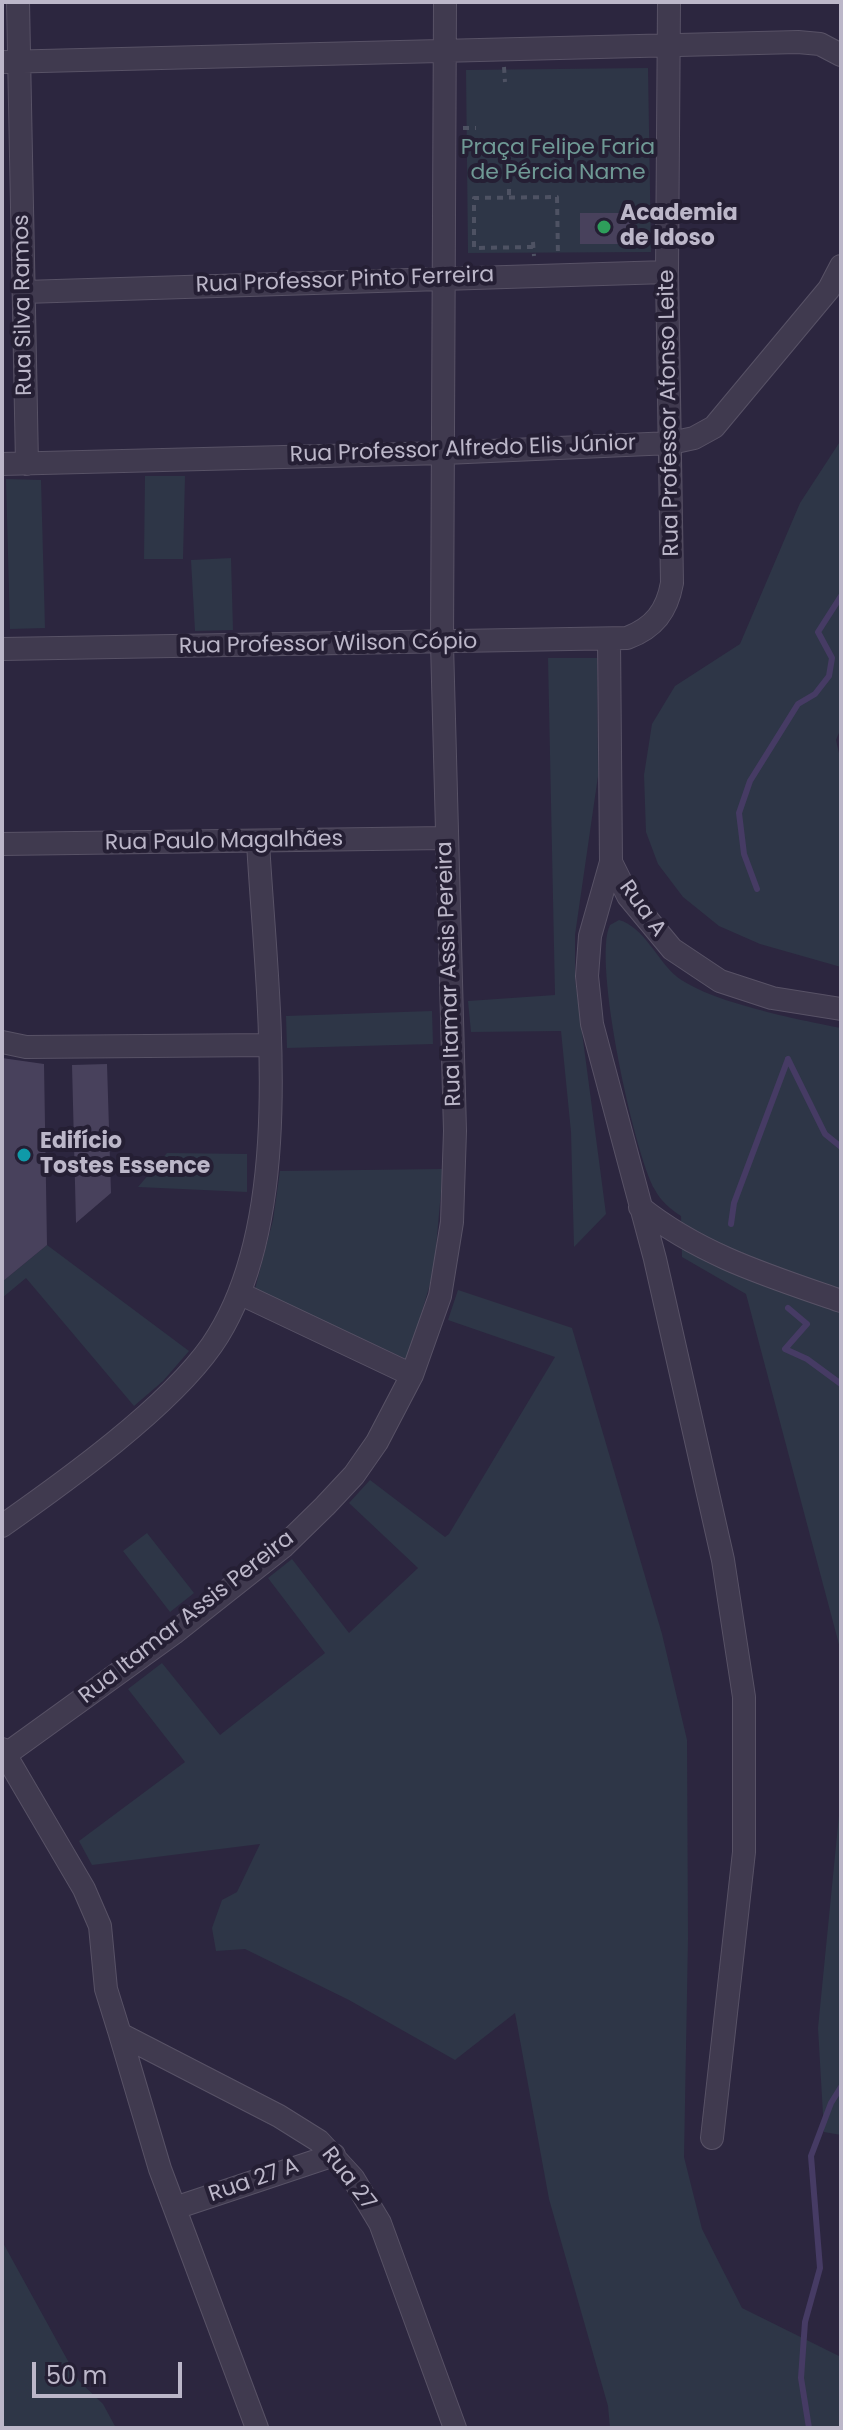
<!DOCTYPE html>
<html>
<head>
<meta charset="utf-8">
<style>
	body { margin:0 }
	#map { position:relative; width:843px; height:2430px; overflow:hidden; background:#2c263f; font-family:Poppins,sans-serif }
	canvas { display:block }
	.frame { position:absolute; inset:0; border:4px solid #bcb7c9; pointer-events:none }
	.scale { position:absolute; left:32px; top:2362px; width:150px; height:36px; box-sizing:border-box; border:4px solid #bcb7c9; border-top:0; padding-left:10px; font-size:24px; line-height:28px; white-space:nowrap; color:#bcb7c9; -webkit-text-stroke:6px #251f34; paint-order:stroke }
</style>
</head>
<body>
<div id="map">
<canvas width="843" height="2430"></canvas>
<div class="frame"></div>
<div class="scale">50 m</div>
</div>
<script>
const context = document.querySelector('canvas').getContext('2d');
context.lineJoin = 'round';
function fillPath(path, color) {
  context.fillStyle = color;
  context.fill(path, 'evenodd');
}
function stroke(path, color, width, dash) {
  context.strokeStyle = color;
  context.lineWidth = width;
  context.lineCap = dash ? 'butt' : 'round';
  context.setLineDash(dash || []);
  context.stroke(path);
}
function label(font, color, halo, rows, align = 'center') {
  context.font = font + ' Poppins,sans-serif';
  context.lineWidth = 8;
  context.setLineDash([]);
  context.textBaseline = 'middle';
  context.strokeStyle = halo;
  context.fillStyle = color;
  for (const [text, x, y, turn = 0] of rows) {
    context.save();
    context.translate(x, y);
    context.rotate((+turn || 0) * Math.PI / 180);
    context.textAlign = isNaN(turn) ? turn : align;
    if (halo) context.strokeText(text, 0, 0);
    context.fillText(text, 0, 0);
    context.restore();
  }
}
const green = new Path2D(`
	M648 68 651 252 468 253 466 70Z
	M841 440V728L836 740 841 762V967L760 944 719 926 683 897 658 864 646 832 644 775 652 724 675 686 740 644 800 503Z
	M145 476H185L183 559H144Z
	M6 479 41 480 45 628 10 629Z
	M231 558 233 630 195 631 191 560Z
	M548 658H597L598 776 575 935V979L606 1214 574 1247 571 1132 561 1031 471 1032 468 1001 555 995Z
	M619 920C644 927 657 960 676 976 708 1002 800 1020 841 1028V1652L746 1294 682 1257 681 1216C671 1210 660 1200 655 1190 634 1154 592 959 610 925Z
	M432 1011 433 1044 287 1048 286 1016Z
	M167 1153 247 1154V1192L138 1187Z
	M443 1169 434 1270 408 1360 255 1289 273 1220 280 1171Z
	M47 1245 189 1351 163 1381 134 1406 26 1278 2 1298V1282Z
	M458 1290 572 1328 662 1634 687 1740 688 1939 684 2157 702 2229 742 2308 841 2357V2428H610L608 2406 549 2199 515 2013 455 2060 349 2000 245 1949 216 1951 212 1928 222 1900 237 1892 260 1844 92 1865 79 1841 185 1762 128 1689 162 1663 220 1735 325 1653 268 1578 292 1559 349 1633 418 1568 349 1503 370 1480 445 1537 449 1534 555 1357 448 1320Z
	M147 1533 194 1593 170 1612 123 1551Z
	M841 1795V2135L824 2132 818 2028Z
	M2 2241 79 2381 103 2404 116 2428H2Z`);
const stream = new Path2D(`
	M757 889 744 854 739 813 750 781 798 704 815 694 829 676 832 658 818 632 841 596
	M788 1059 825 1134 841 1147
	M731 1224 734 1203 788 1059
	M788 1308 807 1324 785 1349 807 1359 841 1384
	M809 2428 801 2378 805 2322 820 2268 811 2156 831 2103 841 2087`);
const building = new Path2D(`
	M580 213H635L636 244H580Z
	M2 1058 44 1064 47 1245 2 1282Z
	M107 1064 111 1193 76 1223 72 1065Z`);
const path = new Path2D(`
	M504 67 505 82
	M463 128H476
	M509 165V198
	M533 242 534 256
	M533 247 474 248V198L557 197 558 256`);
const street = new Path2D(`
	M18 2 27 464
	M2 62 798 42 820 44 841 55
	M24 292 667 272
	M2 464 445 453 671 443 694 438 714 427 829 289 841 266
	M609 639 611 862 628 896 672 949 720 981 772 998 841 1009
	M2 649 627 638C654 628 667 611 672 583L667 272 669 2
	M2 844 445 838
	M611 862 590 936 587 976 592 1024 655 1259 723 1560 744 1697V1852L712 2138
	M2 1042 26 1047 269 1045
	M640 1207C700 1255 769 1276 841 1301
	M241 1294 412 1375
	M2 1526C66 1481 168 1408 212 1345 299 1218 266 990 258 842
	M2 1749 84 1889 100 1926 106 1989 120 2034
	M5 1755 174 1633 284 1546 325 1506 354 1475 377 1442 412 1375 440 1296 452 1222 455 1131 442 644 445 2
	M175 2208 334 2155
	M257 2428 160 2169 120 2034 279 2116 319 2141 353 2178 380 2223 455 2428`);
const markers = [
	[604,227,8,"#2e9e5b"],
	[24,1155,8,"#0f9aa8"]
];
const parkNames = [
	["Praça Felipe Faria",558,148],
	["de Pércia Name",558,173]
];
const poiNames = [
	["Academia",620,214],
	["de Idoso",620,239],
	["Edifício",40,1142],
	["Tostes Essence",40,1167]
];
const streetNames = [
	["Rua Professor Pinto Ferreira",345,281,-2],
	["Rua Silva Ramos",24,305,-91],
	["Rua Professor Afonso Leite",670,413,-91],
	["Rua Professor Alfredo Elis Júnior",463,450,-2],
	["Rua Professor Wilson Cópio",328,645,-1],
	["Rua Paulo Magalhães",224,842,-1],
	["Rua A",642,909,54],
	["Rua Itamar Assis Pereira",450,974,-92],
	["Rua Itamar Assis Pereira",187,1618,-38],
	["Rua 27",348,2179,52],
	["Rua 27 A",254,2181,-19]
];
fillPath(green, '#2e3647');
stroke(stream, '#463b64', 6);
fillPath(building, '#48415c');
stroke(street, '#585266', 24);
stroke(path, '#4e5263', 4, [6, 6]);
stroke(street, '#403a4f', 22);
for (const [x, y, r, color] of markers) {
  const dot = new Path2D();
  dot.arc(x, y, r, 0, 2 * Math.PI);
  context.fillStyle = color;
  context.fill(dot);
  stroke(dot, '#251f34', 3);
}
label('22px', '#6f9995', '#251f34', parkNames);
label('bold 22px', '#bcb7c9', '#251f34', poiNames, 'left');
label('22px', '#bcb7c9', '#251f34', streetNames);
</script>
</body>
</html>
